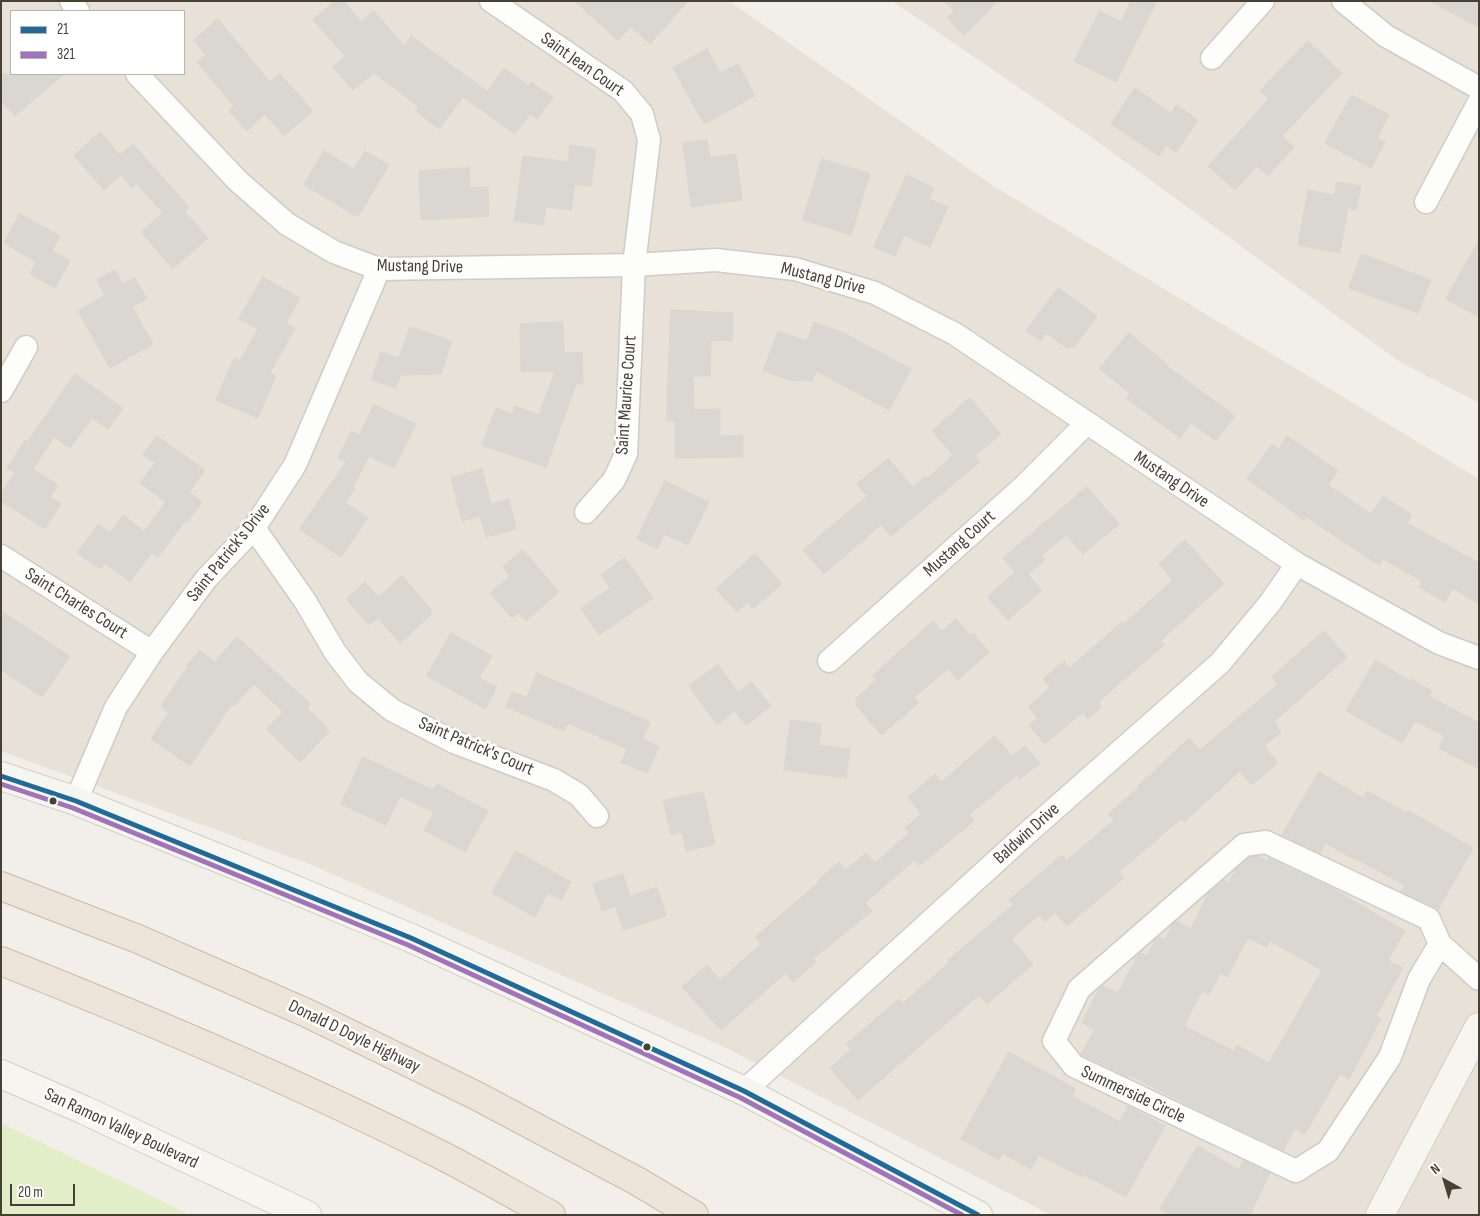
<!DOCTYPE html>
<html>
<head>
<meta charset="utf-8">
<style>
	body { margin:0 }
	#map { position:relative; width:1480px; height:1216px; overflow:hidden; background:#f2efea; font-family:"Sofia Sans Condensed",sans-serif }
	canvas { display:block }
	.frame { position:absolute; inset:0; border:2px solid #494035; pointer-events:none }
	.legend { position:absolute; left:10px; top:10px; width:175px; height:65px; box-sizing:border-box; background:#fff; border:1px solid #b6b3ae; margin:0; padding:6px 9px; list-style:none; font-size:15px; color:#494035 }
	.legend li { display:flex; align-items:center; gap:10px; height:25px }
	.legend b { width:25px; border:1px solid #b6b3ae }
	.north { position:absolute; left:1420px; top:1156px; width:50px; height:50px; -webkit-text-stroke:4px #fff; paint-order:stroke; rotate:321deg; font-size:14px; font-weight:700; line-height:20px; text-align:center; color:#494035 }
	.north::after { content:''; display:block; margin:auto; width:18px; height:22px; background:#494035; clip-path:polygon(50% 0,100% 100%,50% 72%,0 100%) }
	.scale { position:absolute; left:10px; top:1184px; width:65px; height:22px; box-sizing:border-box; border:2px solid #494035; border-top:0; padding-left:6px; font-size:15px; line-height:18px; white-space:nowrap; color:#494035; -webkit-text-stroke:4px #fff; paint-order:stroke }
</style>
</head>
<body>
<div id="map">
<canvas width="1480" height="1216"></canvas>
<div class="frame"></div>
<ul class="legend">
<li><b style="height:6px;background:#1e6b9b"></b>21</li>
<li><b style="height:6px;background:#a173ba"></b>321</li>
</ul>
<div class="north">N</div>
<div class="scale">20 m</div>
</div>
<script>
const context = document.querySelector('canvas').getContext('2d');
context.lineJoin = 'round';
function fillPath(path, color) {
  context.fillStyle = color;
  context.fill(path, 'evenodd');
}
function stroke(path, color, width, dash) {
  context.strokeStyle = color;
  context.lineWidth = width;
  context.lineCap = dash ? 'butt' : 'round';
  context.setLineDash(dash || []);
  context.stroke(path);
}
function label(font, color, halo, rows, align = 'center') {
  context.font = font + ' "Sofia Sans Condensed",sans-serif';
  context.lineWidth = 5;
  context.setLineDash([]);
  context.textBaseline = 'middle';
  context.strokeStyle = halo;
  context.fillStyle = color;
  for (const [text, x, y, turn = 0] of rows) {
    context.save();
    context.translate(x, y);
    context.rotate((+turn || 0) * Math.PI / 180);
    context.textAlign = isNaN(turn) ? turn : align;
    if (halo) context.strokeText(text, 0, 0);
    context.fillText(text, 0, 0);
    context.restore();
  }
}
const residential = new Path2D(`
	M1 1H729L992 185 1479 479V1215H1051L722 1046 312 865 1 751ZM11 11H184V74H11Z
	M892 1H1479V403L1400 362 1087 134Z`);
const green = new Path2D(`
	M1 1123 190 1215H1Z`);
const building = new Path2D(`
	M335 1H344L361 22 374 11 404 46 411 36 487 91 504 68 528 86 531 82 553 97 537 119 530 114 515 134 463 97 439 129 416 111 419 107 374 73 353 90 333 67 345 56 313 20Z
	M575 1H688L650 44 631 27 618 40Z
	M944 1H998L964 35 947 18 954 11Z
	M1131 1H1157L1116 82 1074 61 1100 11 1121 22Z
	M1430 1H1479V27Z
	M218 19 270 82 280 74 313 111 284 136 265 114 247 131 229 111 234 106 197 62 206 55 194 40Z
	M1308 41 1342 73 1282 136 1294 147 1268 176 1257 166 1235 190 1208 166 1269 99 1260 91Z
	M707 49 720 73 738 64 755 96 704 124 673 68Z
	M1 74H64L15 116 1 101Z
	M1135 88 1171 113 1176 105 1198 120 1176 152 1166 145 1159 156 1111 124Z
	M1352 95 1389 115 1377 138 1385 142 1371 168 1325 143Z
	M100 132 120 155 133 144 189 207 184 211 208 238 173 269 141 232 163 213 137 184 132 188 121 175 104 190 74 156Z
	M707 140 710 158 736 154 742 200 691 207 683 143Z
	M570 145 596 149 591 186 575 184 571 210 546 207 543 225 514 221 523 156 568 162Z
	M324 151 354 169 365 151 389 165 358 217 304 185Z
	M822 159 870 174 851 235 803 220Z
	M469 168 470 188 488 187 489 216 421 220 419 171Z
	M907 175 934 188 929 199 948 207 930 247 904 235 895 256 874 247Z
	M1337 182 1361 186 1356 210 1348 208 1340 253 1298 245 1308 190 1334 195Z
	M20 214 60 236 52 251 70 261 55 288 30 274 36 262 4 243Z
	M1479 240V317L1446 299Z
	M1362 254 1431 280 1418 313 1349 288Z
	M115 270 123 284 135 278 147 299 132 307 153 344 110 368 78 311 105 295 97 280Z
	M263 277 300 298 286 323 295 328 270 373 276 376 258 418 216 400 234 358 240 361 258 329 239 319Z
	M1058 288 1097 316 1074 348H1067L1046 333 1041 341 1026 331Z
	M671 310 733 313 732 341 711 340 710 376H693L694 410 720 409V436L743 435V457L675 458V421H667Z
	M563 322 564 353 582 352 583 384H576L546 467 482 445 496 408 512 414 515 406 539 415 555 371 521 372 520 324Z
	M814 322 846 334 911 369 889 410 816 371 812 381 790 380 763 371 778 331 807 341Z
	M410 327 452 341 441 374 401 375 395 388 371 380 381 352 399 358Z
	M1129 333 1168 365 1167 366 1235 416 1216 441 1191 423 1180 438 1126 398 1130 393 1099 369Z
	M75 374 123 408 108 429 92 418 70 448 54 437 33 469 58 485 50 497 61 504 45 529 1 501V494L15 472 7 468 25 440 27 442Z
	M970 398 1001 434 975 456 980 462 891 536 881 525 824 574 803 550 867 496 857 484 888 458 913 487 926 476 928 478 953 455 932 431Z
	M374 405 416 424 394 468 369 456 353 487 355 489 345 502 368 518 341 557 299 529 346 462 338 458 351 431 359 435Z
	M157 436 205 470 189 492 202 502 187 523 185 521 158 557 152 552 130 582 105 563 100 569 77 553 98 524 110 533 123 515 144 531 166 502 140 483 155 463 143 455Z
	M1287 436 1338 471 1328 485 1371 514 1383 496 1412 515 1407 523 1479 563V604L1453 588 1445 602 1419 587 1422 581 1383 559 1379 565 1306 517 1304 520 1247 479 1272 444 1279 449Z
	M482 469 491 504 509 499 516 529 486 537 480 516 462 521 451 478Z
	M665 481 709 502 688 545 664 534 657 549 637 539Z
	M1087 487 1119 524 1083 554 1066 535 1041 556 1045 560 1028 574 1042 590 1008 620 987 597 1015 572 1003 558Z
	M1185 540 1224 584 1160 641 1164 645 1098 702 1102 707 1088 719 1083 712 1045 744 1029 725 1038 718 1028 707 1050 688 1043 679 1064 661 1069 668 1122 622 1124 624 1173 580 1159 564Z
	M523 550 559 592 526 621 518 613 512 618 490 593 510 576 503 567Z
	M755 554 782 584 753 609 748 602 737 612 716 589Z
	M625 558 653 598 599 635 581 608 610 588 601 575Z
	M402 576 431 609V615L400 643 378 618 369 625 346 599 365 582 378 597Z
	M1 611 70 656 42 697 1 670Z
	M956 619 970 635 973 633 989 652 958 680 948 669 914 698 919 703 881 735 856 705V698L877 680 873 675 933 621 942 631Z
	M1324 631 1347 657 1274 722 1281 732 1264 746 1278 763 1252 785 1240 771 1184 822 1181 819 1119 872 1124 878 1067 926 1055 913 1045 922 1039 915 1011 939 1033 964 987 1004 979 995 858 1100 830 1068 851 1049 846 1044 899 999 903 1003 950 962 948 960 1013 905 1009 900 1062 855 1067 860 1114 820 1108 814 1139 787 1138 786 1189 738 1200 750 1278 684 1272 677Z
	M451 633 492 656 479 678 497 687 485 709 427 676Z
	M237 637 311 704 307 708 330 731 300 762 266 729 283 712 254 684 234 706 232 704 190 766 151 739 169 712 161 706 188 666 187 665 200 650 214 662Z
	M1376 660 1410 681 1411 679 1432 691 1429 696 1479 723V769L1439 748 1445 736 1415 721 1402 743 1346 711Z
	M718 665 738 692 752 682 771 706 746 725 735 711 717 725 689 686Z
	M537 673 650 722 642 739 659 747 647 773 621 762 627 749 568 723 564 731 506 707 512 692 527 697Z
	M791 720 821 724 819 745 850 749 846 778 784 770Z
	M995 736 1012 756 1025 746 1040 763 1020 779 1017 775 969 815 974 821 919 866 915 860 865 903 872 911 813 959 816 962 793 982 786 973 721 1030 682 987 707 965 720 980 761 944 755 937 819 882 818 880 839 862 845 870 866 853 875 863 909 833 905 828 921 814 908 797 935 774 941 782Z
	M363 757 433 790 437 784 488 811 465 852 424 830 434 812 400 796 386 825 341 804Z
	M1319 772 1363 798 1367 791 1407 813 1408 810 1473 848 1438 910 1435 907 1401 891 1405 885 1354 858V859L1325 843 1320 853 1282 835Z
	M703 792 715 844 686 851 682 832 671 835 663 801Z
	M516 851 571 882 561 900 548 893 535 917 492 893Z
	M1258 856 1267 861 1269 858 1330 887 1405 931 1388 960 1403 968 1376 1016 1381 1019 1349 1079 1340 1074 1305 1134 1295 1128 1283 1150 1188 1105 1129 1075 1128 1077 1081 1054 1095 1029 1082 1023 1098 990 1103 986 1118 993 1138 955 1140 953 1147 956 1155 940 1159 937 1165 940 1172 925 1176 921 1191 929 1208 894 1224 880 1229 883 1236 869 1250 857ZM1248 938 1267 947 1270 941 1322 970 1269 1063 1237 1045 1234 1051 1184 1026 1202 991 1209 995 1220 973 1227 977Z
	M623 874 630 896 657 887 666 916 623 930 616 906 602 911 593 884Z
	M1009 1052 1076 1089 1072 1096 1120 1122 1128 1106 1165 1126 1126 1197 1083 1174 1082 1177 1039 1155 1031 1169 1002 1153 999 1160 961 1139Z
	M1198 1146 1239 1170 1243 1161 1270 1173 1250 1215H1170L1160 1209Z`);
const street = new Path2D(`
	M71 1 78 11
	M491 1 623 91 642 114 649 140 634 265 626 454 614 480 586 512
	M1343 1 1386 36 1479 88
	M1212 58 1263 1
	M137 74 238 181 287 224 334 252 379 269 634 265 716 260 795 269 875 293 955 334 1297 564 1439 643 1479 658
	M1426 202 1479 102
	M1 391 26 347
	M254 528 305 601 335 652 358 682 392 710 454 742 554 780 579 795 597 816
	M1 556 152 652
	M829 661 1022 488 1087 423
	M76 801 116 707 152 652 206 579 254 528 295 465 379 269
	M1266 842 1429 919 1440 944 1419 979 1390 1057 1328 1151 1296 1171 1074 1066 1054 1041 1079 989 1244 845Z
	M1440 944 1479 979
	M744 1091 1024 836 1220 663 1270 603 1297 564`);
const secondary = new Path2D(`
	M1 776 76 801 238 866 411 938 744 1091 978 1215
	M1 1074 84 1110 307 1215
	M1380 1215 1479 1027`);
const highway = new Path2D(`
	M1 886 138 939 309 1014 475 1095 637 1181 694 1215
	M1 961C150 1020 298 1083 441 1155 478 1174 514 1195 551 1215`);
const bus1 = new Path2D(`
	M1 776 76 801 411 938 744 1091 978 1215`);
const bus2 = new Path2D(`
	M1 784 73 808 408 945 741 1098 962 1215`);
const markers = [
	[53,801,4.5,"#494035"],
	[647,1047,4.5,"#494035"]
];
const streetNames = [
	["Saint Jean Court",582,65,35],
	["Mustang Drive",420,267,1],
	["Mustang Drive",823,279,14],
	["Saint Maurice Court",627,395,-86],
	["Mustang Drive",1171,480,34],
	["Mustang Court",960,544,-42],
	["Saint Patrick's Drive",229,553,-51],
	["Saint Charles Court",76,604,32],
	["Saint Patrick's Court",476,747,23],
	["Baldwin Drive",1027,834,-42],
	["Donald D Doyle Highway",354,1037,26],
	["Summerside Circle",1133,1095,25],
	["San Ramon Valley Boulevard",121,1129,25]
];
fillPath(residential, '#e7e1d7');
fillPath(green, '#e1eec7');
fillPath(building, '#dad6d1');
stroke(building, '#dad6d0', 1);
stroke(street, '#cfcbc6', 25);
stroke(secondary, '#d3cec1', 30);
stroke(highway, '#ccbba2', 30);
stroke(street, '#fdfdfc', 22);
stroke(secondary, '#f7f5ef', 28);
stroke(highway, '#ede5d9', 28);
stroke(bus1, '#1e6b9b', 5);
stroke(bus2, '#a173ba', 5);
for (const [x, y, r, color] of markers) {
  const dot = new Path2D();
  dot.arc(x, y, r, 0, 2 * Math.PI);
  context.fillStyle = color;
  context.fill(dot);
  stroke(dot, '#fff', 2);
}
label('18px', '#494035', '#fff', streetNames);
</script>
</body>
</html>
